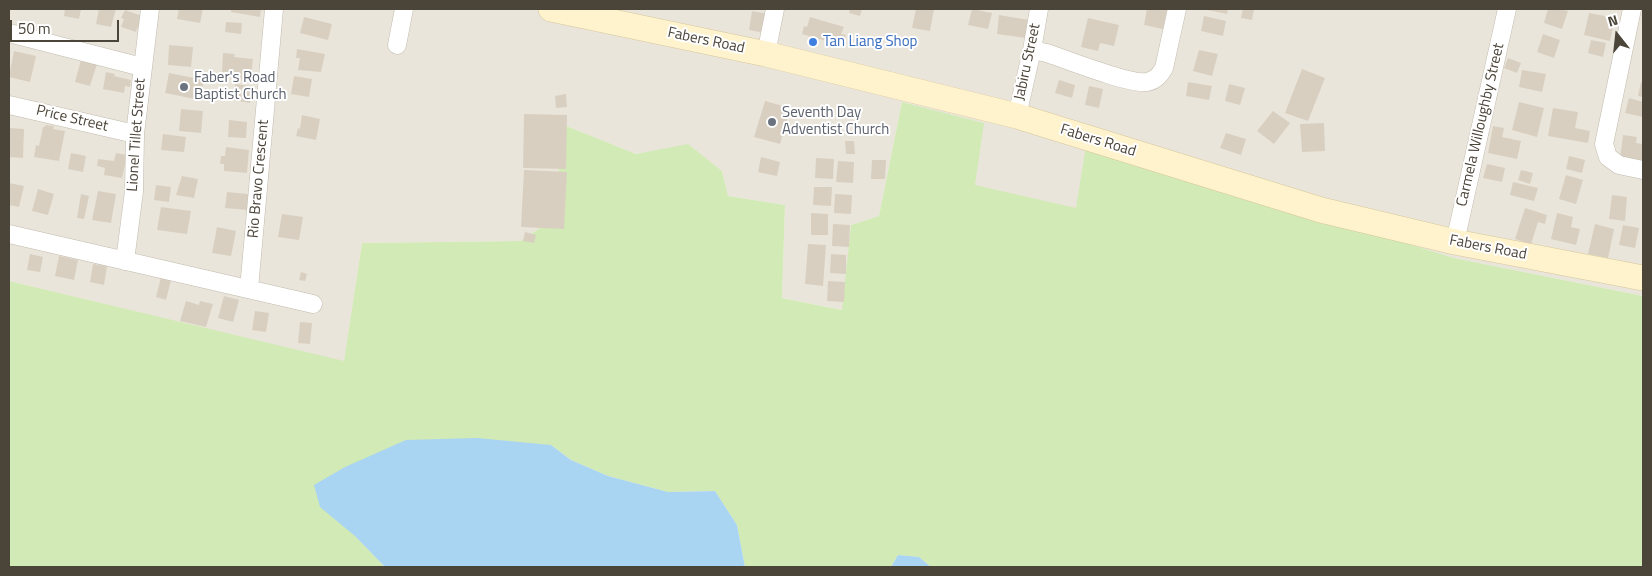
<!DOCTYPE html>
<html>
<head>
<meta charset="utf-8">
<style>
	body { margin:0 }
	#map { position:relative; width:1652px; height:576px; overflow:hidden; background:#f6f3ec; font-family:"Titillium Web",sans-serif }
	canvas { display:block }
	.frame { position:absolute; inset:0; border:10px solid #4b4439; pointer-events:none }
	.north { position:absolute; left:1592px; top:10px; width:50px; height:50px; -webkit-text-stroke:4px #fff; paint-order:stroke; rotate:344deg; font-size:14px; font-weight:700; line-height:20px; text-align:center; color:#4b4439 }
	.north::after { content:''; display:block; margin:auto; width:18px; height:22px; background:#4b4439; clip-path:polygon(50% 0,100% 100%,50% 72%,0 100%) }
	.scale { position:absolute; left:10px; top:20px; width:109px; height:22px; box-sizing:border-box; border:2px solid #4b4439; border-top:0; padding-left:6px; font-size:15px; line-height:18px; white-space:nowrap; color:#4b4439; -webkit-text-stroke:4px #fff; paint-order:stroke }
</style>
</head>
<body>
<div id="map">
<canvas width="1652" height="576"></canvas>
<div class="frame"></div>
<div class="north">N</div>
<div class="scale">50 m</div>
</div>
<script>
const context = document.querySelector('canvas').getContext('2d');
context.lineJoin = 'round';
function fillPath(path, color) {
  context.fillStyle = color;
  context.fill(path, 'evenodd');
}
function stroke(path, color, width, dash) {
  context.strokeStyle = color;
  context.lineWidth = width;
  context.lineCap = dash ? 'butt' : 'round';
  context.setLineDash(dash || []);
  context.stroke(path);
}
function label(font, color, halo, rows, align = 'center') {
  context.font = font + ' "Titillium Web",sans-serif';
  context.lineWidth = 4;
  context.setLineDash([]);
  context.textBaseline = 'middle';
  context.strokeStyle = halo;
  context.fillStyle = color;
  for (const [text, x, y, turn = 0] of rows) {
    context.save();
    context.translate(x, y);
    context.rotate((+turn || 0) * Math.PI / 180);
    context.textAlign = isNaN(turn) ? turn : align;
    if (halo) context.strokeText(text, 0, 0);
    context.fillText(text, 0, 0);
    context.restore();
  }
}
const residential = new Path2D(`
	M9 9H1643V296L1454 258 1086 146 1077 209 974 185 983 123 902 102 879 216 851 225 843 310 782 298 785 205 728 196 722 171 688 145 636 154 564 125 553 219 521 241 362 243 344 362 9 281Z`);
const green = new Path2D(`
	M902 102 984 123 975 185 1076 208 1086 145 1454 258 1643 296V567H931L919 557 898 555 891 567H745L737 525 715 491 668 492 608 476 571 460 551 445 355 536 385 567H9V281L344 361 362 243 521 241 553 219 564 125 636 154 688 144 722 171 728 196 785 205 782 298 842 310 851 225 879 216Z`);
const water = new Path2D(`
	M477 438 551 445 571 460 608 476 668 492 715 491 737 525 745 567H385L355 536 320 507 314 485 345 467 406 440Z
	M898 555 919 557 931 567H891Z`);
const building = new Path2D(`
	M65 9H81L79 19 64 16Z
	M99 9H116L111 27 96 24Z
	M179 9H203L200 23 177 19Z
	M231 9H261L260 17 231 12Z
	M850 9H862L860 16 849 13Z
	M916 9H934L930 31 912 28Z
	M972 9 992 13 988 29 968 25Z
	M1147 9H1167L1163 29 1144 25Z
	M1203 9H1228L1227 14Z
	M1243 9H1254L1252 20 1241 18Z
	M1548 9H1560L1568 11 1562 29 1544 23Z
	M125 10 142 16 136 32 121 27 124 19 121 18Z
	M752 11 768 14 765 33 749 30Z
	M1589 13 1615 18 1610 41 1584 35Z
	M999 15 1029 20 1026 38 997 34Z
	M1204 16 1226 21 1223 36 1201 31Z
	M304 17 332 24 328 40 300 33Z
	M810 17 844 27 841 34 846 35 843 46 802 34 804 26 807 27Z
	M1088 18 1119 25 1114 46 1100 43 1098 51 1081 47Z
	M226 22 242 23 241 34 225 32Z
	M1543 34 1560 40 1554 58 1537 52Z
	M1591 40 1606 43 1603 57 1588 53Z
	M169 45 193 47 191 67 168 65Z
	M297 49 325 54 321 72 298 70 300 58H296Z
	M1199 50 1218 54 1212 76 1193 71Z
	M14 51 36 56 30 82 9 77Z
	M223 53 235 54 234 57 253 59 251 75 246 74 245 81 235 80V73L222 72Z
	M1508 58 1521 63 1517 73 1504 68Z
	M81 60 97 64 90 86 75 82Z
	M1302 69 1325 78 1308 121 1285 113Z
	M1522 70 1546 74 1542 92 1519 87Z
	M106 72 115 74 114 76 131 80 130 87 125 86 124 93 103 89Z
	M169 73 204 80 200 100 165 93Z
	M294 76 312 79 309 97 291 94Z
	M1059 80 1075 85 1072 98 1055 93Z
	M1188 82 1212 86 1209 100 1186 96Z
	M1641 82H1643V97L1638 96Z
	M235 84 252 86 250 103 233 100Z
	M1229 84 1245 88 1240 105 1225 101Z
	M1089 86 1103 89 1099 108 1085 105Z
	M566 94 567 107 556 108 555 96Z
	M1629 98 1643 102V117L1625 113Z
	M765 101 790 108 780 144 754 137Z
	M1519 102 1544 108 1537 137 1512 130Z
	M1553 108 1578 112 1575 128 1590 131 1588 143 1548 136Z
	M181 109 203 111 201 133 179 131Z
	M1273 111 1290 123 1274 144 1257 131Z
	M524 114 567 115 566 169 523 168Z
	M302 115 320 119 316 140 296 136 298 128 300 129Z
	M229 120 247 122 246 138 228 137Z
	M1324 123 1325 151 1302 152 1300 124Z
	M45 125 54 126 53 129 65 131 59 161 34 157 36 145 39 146 43 127H45Z
	M1493 126 1504 128 1502 137 1521 141 1517 159 1488 153Z
	M9 128 24 129 23 158 9 157Z
	M1226 133 1246 139 1241 155 1220 148Z
	M163 134 186 137 184 152 161 150Z
	M1623 135 1637 137 1636 143 1643 144V162L1620 158Z
	M845 141H854L855 154H846Z
	M226 147 249 150 247 173 224 171V164H220L221 156H225Z
	M71 153 86 156 83 172 68 169Z
	M116 153 127 155 122 178 104 175 105 168 97 166 98 159 114 161Z
	M1569 156 1585 160 1582 173 1566 169Z
	M761 157 780 162 777 176 758 172Z
	M816 158 834 159 833 179 815 178Z
	M872 160H886L885 179H871Z
	M838 161 854 162 853 183 836 182Z
	M1487 164 1505 168 1502 182 1483 178Z
	M524 170 567 172 564 229 521 227Z
	M1521 170 1533 173 1530 184 1518 180Z
	M1566 175 1583 180 1576 204 1559 199Z
	M182 176 198 179 194 198 176 195Z
	M1513 182 1538 188 1534 201 1510 195Z
	M9 183 24 186 19 207 9 205Z
	M156 185 171 187 169 202 154 200Z
	M814 187H832L831 206 813 205Z
	M38 189 54 194 48 215 32 211Z
	M98 191 116 194 111 223 92 220Z
	M227 192 248 194 247 210 225 208Z
	M81 194 89 196 84 219 77 218Z
	M835 194 852 195 851 214 834 213Z
	M1612 195 1627 197 1625 221 1609 219Z
	M161 207 191 211 187 234 157 230Z
	M1525 208 1547 215 1545 224 1538 222 1531 244 1515 239Z
	M811 213 828 214V235H811Z
	M1557 213 1573 217 1571 227 1580 229 1576 245 1551 239Z
	M282 214 303 217 299 240 278 237Z
	M833 224 850 225 849 247 832 246Z
	M1595 224 1614 229 1608 258 1588 254Z
	M1623 225 1639 228 1635 248 1619 245Z
	M217 227 236 231 231 256 212 253Z
	M525 232 536 235 534 243 523 241Z
	M808 244 826 245 823 286 805 284Z
	M30 254 43 257 40 272 27 270Z
	M831 254 846 255V274L830 273Z
	M59 256 78 260 74 280 55 276Z
	M93 264 107 266 104 285 90 282Z
	M301 272 307 274 305 281 299 280Z
	M161 277 171 280 166 300 156 297Z
	M828 281 845 282 844 302 827 301Z
	M224 296 239 300 233 322 218 318Z
	M186 301 199 305 200 301 213 304 206 327 180 321Z
	M255 311 269 313 266 332 252 330Z
	M300 322 312 323 310 344 298 343Z`);
const minor = new Path2D(`
	M1632 9 1604 144 1608 157 1619 165 1643 170
	M9 33 142 67
	M397 45 404 9
	M1032 50 1047 53C1067 60 1131 85 1147 82 1156 80 1160 75 1164 68L1177 9
	M766 54 775 9
	M9 105 135 134
	M1017 116 1032 50 1039 9
	M9 234 313 304
	M1455 242 1507 9
	M125 261 134 191 135 134 150 9
	M249 289 274 9`);
const secondary = new Path2D(`
	M551 9 766 54 1017 116 1321 210 1455 242 1643 278`);
const markers = [
	[813,42,5,"#3f7fe0"],
	[184,87,5,"#6b7280"],
	[772,122,5,"#6b7280"]
];
const streetNames = [
	["Fabers Road",706,41,12],
	["Jabiru Street",1028,62,-78],
	["Price Street",72,119,13],
	["Carmela Willoughby Street",1481,125,-77],
	["Lionel Tillet Street",137,135,-86],
	["Fabers Road",1098,141,17],
	["Rio Bravo Crescent",259,179,-85],
	["Fabers Road",1488,248,11]
];
const shopNames = [
	["Tan Liang Shop",823,42]
];
const worshipNames = [
	["Faber's Road",194,78],
	["Baptist Church",194,95],
	["Seventh Day",782,113],
	["Adventist Church",782,130]
];
fillPath(residential, '#eae5da');
fillPath(green, '#d2eab5');
fillPath(water, '#a9d4f2');
fillPath(building, '#d8cfc1');
stroke(minor, '#c2bbae', 19);
stroke(secondary, '#d6c79b', 26);
stroke(minor, '#fff', 18);
stroke(secondary, '#fff3cd', 25);
for (const [x, y, r, color] of markers) {
  const dot = new Path2D();
  dot.arc(x, y, r, 0, 2 * Math.PI);
  context.fillStyle = color;
  context.fill(dot);
  stroke(dot, '#fff', 2);
}
label('15px', '#4b4439', '#fff', streetNames);
label('15px', '#366cbe', '#fff', shopNames, 'left');
label('15px', '#5b616d', '#fff', worshipNames, 'left');
</script>
</body>
</html>
